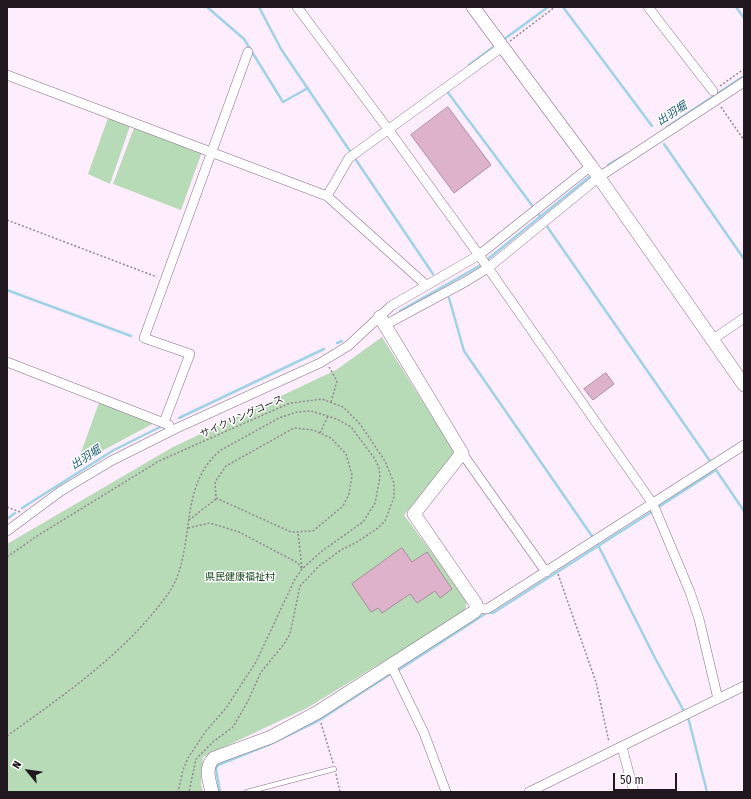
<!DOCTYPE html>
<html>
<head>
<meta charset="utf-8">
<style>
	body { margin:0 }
	#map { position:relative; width:751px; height:799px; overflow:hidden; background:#feedfc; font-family:"Fira Sans Condensed",sans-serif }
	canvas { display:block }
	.frame { position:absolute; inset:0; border:8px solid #20171f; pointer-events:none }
	.north { position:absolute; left:8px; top:751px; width:40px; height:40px; -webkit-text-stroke:3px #fff; paint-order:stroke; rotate:299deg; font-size:11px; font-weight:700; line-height:16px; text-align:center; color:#20171f }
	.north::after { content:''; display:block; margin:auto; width:14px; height:18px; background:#20171f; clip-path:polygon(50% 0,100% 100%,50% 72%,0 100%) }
	.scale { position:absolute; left:613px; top:773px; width:64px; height:18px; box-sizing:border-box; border:2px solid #20171f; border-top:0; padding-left:5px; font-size:12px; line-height:14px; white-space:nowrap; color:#20171f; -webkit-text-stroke:3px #fff; paint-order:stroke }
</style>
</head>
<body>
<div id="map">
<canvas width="751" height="799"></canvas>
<div class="frame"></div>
<div class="north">N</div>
<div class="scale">50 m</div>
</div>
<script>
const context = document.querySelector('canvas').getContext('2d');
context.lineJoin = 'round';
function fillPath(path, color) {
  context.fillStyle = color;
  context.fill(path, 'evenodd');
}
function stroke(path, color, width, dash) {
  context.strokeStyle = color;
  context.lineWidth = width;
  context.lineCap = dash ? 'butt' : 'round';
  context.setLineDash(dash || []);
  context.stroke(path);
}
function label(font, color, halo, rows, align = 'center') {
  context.font = font + ' "Fira Sans Condensed","Noto Sans JP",sans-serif';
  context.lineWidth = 3;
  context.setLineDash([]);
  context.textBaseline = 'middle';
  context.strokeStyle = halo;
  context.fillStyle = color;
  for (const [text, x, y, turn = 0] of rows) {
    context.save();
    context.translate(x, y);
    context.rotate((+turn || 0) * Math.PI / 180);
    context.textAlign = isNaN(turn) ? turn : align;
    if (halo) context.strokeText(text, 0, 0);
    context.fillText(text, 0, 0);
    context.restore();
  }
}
const green = new Path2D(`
	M108 118 130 126 110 184 88 174Z
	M134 128 202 152 181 210 113 184Z
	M382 337 455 453 404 515 467 600 465 612 307 708 203 757 201 784 203 792H7V544L173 447 336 370Z
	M100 400 156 422 85 460 79 458Z`);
const stream = new Path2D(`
	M207 7 244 39 283 102 308 88
	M259 7 281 49 433 274
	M563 7 652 126
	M736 7 744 18
	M503 40 548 7
	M469 65 496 45
	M446 90 534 208
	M667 127 744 76
	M664 144 744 259
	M608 165 625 155
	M537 212 712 464
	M488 259 589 177
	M7 290 131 336
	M449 298 464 351 594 539
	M400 311 481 265
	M337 343 342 341
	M179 418 324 349
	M716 470 744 511
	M22 508 114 450 162 426
	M657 508 716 470
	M7 519 15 513
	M598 545 655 658 685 713
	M397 671 488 612 493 613 653 511
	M688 717 707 792
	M220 792 216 769 218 765 273 743 318 721 392 673`);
const building = new Path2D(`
	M448 107 491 165 454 193 411 135Z
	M606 373 614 384 593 400 584 389Z
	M402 548 412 562 427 552 452 589 440 598 435 591 417 603 410 594 382 613 378 608 371 612 352 584Z`);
const path = new Path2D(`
	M510 41 555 7
	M720 86 744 69
	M721 107 744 140
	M7 220 157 277
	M329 367 337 381 331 402
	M320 433 313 430 294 428 226 466 215 482 216 498 291 532 313 531 343 506 349 494 352 475 346 454 331 438 320 433 328 416
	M7 507 20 512
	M189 520 216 499
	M188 528 210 523 239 532 298 563 302 569 298 532
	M7 557 37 536 159 461 290 403 322 399 343 407 360 424 385 461 394 483V497L385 521 378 528 357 542 341 550 319 566 300 586 290 634 284 644 261 672 247 703 233 727 214 741 196 759 189 792
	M558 574 596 682 609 742
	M321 723 333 763
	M7 736C57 700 108 665 149 618 157 608 168 596 174 584 195 541 179 484 221 450L279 418 297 412 311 411 337 419 351 427 375 459 379 468 380 477 375 503 363 522 322 551 302 569 295 579 256 662 226 708 206 731 188 758 183 770 178 792
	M336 774 340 792`);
const lane = new Path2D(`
	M247 792 334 769`);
const street = new Path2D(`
	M297 7 388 129 479 255 653 504 690 592 699 619 718 699
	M648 7 713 91
	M7 75 327 196 426 285
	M327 196 349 158 502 47
	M385 325 465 282 488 268 599 177 744 82
	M712 340 744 318
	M7 362 169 425
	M164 422 190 354 144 338 248 52
	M462 453 546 572
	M7 531 61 491 111 461 175 429 320 363 348 346 391 306 479 255 591 166
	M477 608 487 609 744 445
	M391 665 424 733 446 792
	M622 747 634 792
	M529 792 744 686`);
const secondary = new Path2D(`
	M473 7 591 166 744 385
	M212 792C209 780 204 768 214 758L271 737 318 712 474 612 477 608 476 604 414 514 462 453 380 317`);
const streetNames = [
	["サイクリングコース",242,417,-24]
];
const parkNames = [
	["県民健康福祉村",240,577]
];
const waterNames = [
	["出羽堀",672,114,-33],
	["出羽堀",86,458,-33]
];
fillPath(green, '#b7dab7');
stroke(stream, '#9fd2e7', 2.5);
fillPath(building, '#dfb2cc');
stroke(building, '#aa8c9d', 1);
stroke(lane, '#887186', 5.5);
stroke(street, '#887186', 10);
stroke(secondary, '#887186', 14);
stroke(path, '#948793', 1.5, [2, 2]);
stroke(lane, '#fff', 4.5);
stroke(street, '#fff', 9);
stroke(secondary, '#fff', 13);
label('10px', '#20171f', '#fff', streetNames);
label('10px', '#17481a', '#fff', parkNames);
label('italic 11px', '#15576d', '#fff', waterNames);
</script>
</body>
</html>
